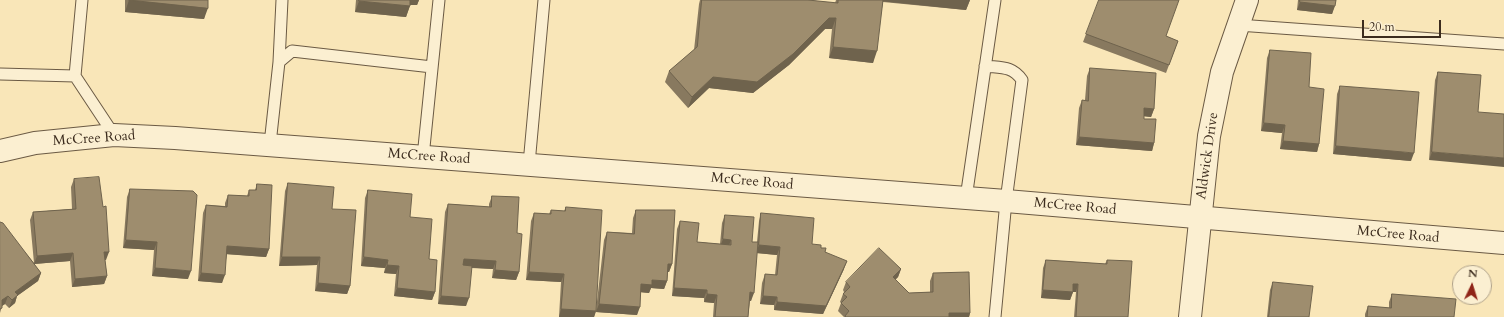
<!DOCTYPE html>
<html>
<head>
<meta charset="utf-8">
<style>
	body { margin:0 }
	#map { position:relative; width:1504px; height:317px; overflow:hidden; background:#f9e6b8; font-family:Cardo,serif }
	canvas { display:block }
	.north { position:absolute; left:1452px; top:265px; width:40px; height:40px; box-sizing:border-box; background:#fbefd1; border:1px solid #afa189; border-radius:50%; rotate:4deg; font-size:11px; font-weight:700; line-height:16px; text-align:center; color:#3c2c1e }
	.north::after { content:''; display:block; margin:auto; width:14px; height:18px; background:#8f2418; clip-path:polygon(50% 0,100% 100%,50% 72%,0 100%) }
	.scale { position:absolute; left:1362px; top:20px; width:79px; height:18px; box-sizing:border-box; border:2px solid #3c2c1e; border-top:0; padding-left:5px; font-size:12px; line-height:14px; white-space:nowrap; color:#3c2c1e; -webkit-text-stroke:3px #fbefd1; paint-order:stroke }
</style>
</head>
<body>
<div id="map">
<canvas width="1504" height="317"></canvas>
<div class="north">N</div>
<div class="scale">20 m</div>
</div>
<script>
const context = document.querySelector('canvas').getContext('2d');
context.lineJoin = 'round';
function stroke(path, color, width, dash) {
  context.strokeStyle = color;
  context.lineWidth = width;
  context.lineCap = dash ? 'butt' : 'round';
  context.setLineDash(dash || []);
  context.stroke(path);
}
function fillPath(path, color) {
  context.fillStyle = color;
  context.fill(path, 'evenodd');
}
function label(font, color, halo, rows, align = 'center') {
  context.font = font + ' Cardo,serif';
  context.lineWidth = 3;
  context.setLineDash([]);
  context.textBaseline = 'middle';
  context.strokeStyle = halo;
  context.fillStyle = color;
  for (const [text, x, y, turn = 0] of rows) {
    context.save();
    context.translate(x, y);
    context.rotate((+turn || 0) * Math.PI / 180);
    context.textAlign = isNaN(turn) ? turn : align;
    if (halo) context.strokeText(text, 0, 0);
    context.fillText(text, 0, 0);
    context.restore();
  }
}
const service = new Path2D(`
	M82 0 75 76 114 135
	M1238 25 1504 44
	M279 62 282 0
	M985 66C1002 68 1012 66 1022 80L1006 201 995 317
	M0 74 75 76
	M270 144 279 62 292 51 432 67
	M423 157 439 0
	M529 164 544 0
	M966 198 995 0`);
const minor = new Path2D(`
	M1190 317 1209 136 1222 72 1247 0`);
const tertiary = new Path2D(`
	M0 151 35 143 114 135 175 138 1006 201 1504 243`);
const wall = new Path2D(`
	M125 0H208L204 19 125 12Z
	M356 0H419L417 5H410L406 17 355 12Z
	M700 0H808L835 3 836 0H970L966 10 883 2 873 63 829 58 832 29H825L789 65 753 93 709 88 688 108 665 82 669 71 694 50 699 4Z
	M1099 0 1166 36 1178 41 1166 73 1083 42Z
	M1298 0H1336L1332 14 1297 10Z
	M1270 50 1309 87 1319 144 1317 152 1280 149 1282 133 1261 131 1267 58Z
	M1090 68 1154 109 1151 117 1144 116V119L1154 143 1152 151 1076 145 1079 108 1082 100H1085L1087 76Z
	M1438 72 1481 75 1429 160 1435 80Z
	M1340 86 1411 161 1333 154 1337 94Z
	M74 179 106 260H105L107 276 104 284 72 287 70 261 34 264 41 273 38 281 17 296 15 303 9 308 5 304 2 306 0 313V222L34 263 30 220 33 212 72 209 71 187Z
	M288 183 332 209 350 286 347 294 315 291 317 265 279 266 285 191Z
	M257 184 269 249 266 257 227 254 222 283 198 281 203 213 206 205 225 206V203L228 195 247 196 249 190H255Z
	M130 189 188 279 152 276 154 250 123 248 127 197Z
	M368 190 410 217 429 259 435 292 432 300 394 296 396 274 384 273 385 268 361 266 365 198Z
	M492 196 517 233 519 272 516 280 492 278 493 269 471 268 466 306 438 304 445 212 448 204 489 207V204Z
	M566 207 596 310 604 240 607 232 632 233 633 218 636 210 672 264 669 272H668L667 281 664 289 651 288 649 293 641 292 637 315 596 312V311L594 317H559L561 282 526 280 531 221 534 213 549 214 551 210 564 211Z
	M761 213 812 244 821 248 844 269 823 314 774 310V305L760 304 762 283 765 274 775 275 777 255 757 253 751 301H750L748 317H713L714 303 704 302V298L672 296 677 229 680 221 697 242 720 244 722 223 725 215 752 242H757L759 221Z
	M1046 260 1105 264 1107 260 1128 317H1074L1076 292H1073L1070 300 1041 298 1043 268Z
	M901 269 898 277 895 280 909 293 930 292V281L933 273 970 313 969 317H844L838 311 841 303 840 302 843 294 844 292 843 290 846 282Z
	M1273 282 1309 317H1267L1270 290Z
	M1392 294 1454 317H1365V314L1368 306 1389 308V302Z`);
const shadedWall = new Path2D(`
	M129 0 208 8 204 19 125 12Z
	M409 0H419L417 5H407Z
	M880 0H970L966 10 880 1Z
	M359 1 410 6 406 17 355 12Z
	M1300 2 1335 6 1332 14 1297 10Z
	M829 18H836L832 29H825L789 65 753 93 709 88 688 108 692 97 713 77Z
	M833 47 877 51 873 63 829 58Z
	M1144 108 1154 109 1151 117 1141 116Z
	M1264 123 1285 125 1282 133 1261 131Z
	M1079 137 1154 143 1152 151 1076 145Z
	M1283 141 1319 144 1317 152 1280 149Z
	M1336 146 1414 153 1411 161 1333 154Z
	M1432 152 1504 158V167L1429 160Z
	M723 239 731 240 728 248 720 247Z
	M126 240 157 242 154 250 123 248Z
	M759 245 780 247 777 255 756 253Z
	M227 246 269 249 266 257 224 254Z
	M104 252H109L106 260H102Z
	M73 253 70 261 34 264 37 256Z
	M282 257H320L317 265 279 266Z
	M364 257 388 260 385 268 361 266Z
	M464 259 496 261 493 269 461 267Z
	M847 261 844 269 823 314 774 310 777 302Z
	M668 264H672L669 272H665Z
	M387 265 399 266 396 274 384 273Z
	M155 268 191 271 188 279 152 276Z
	M901 269 898 277 890 285 893 277Z
	M495 270 519 272 516 280 492 278Z
	M529 272 564 274 561 282 526 280Z
	M41 273 38 281 17 296 15 303 9 308 15 292Z
	M201 273 225 275 222 283 198 281Z
	M107 276 104 284 72 287 75 279Z
	M652 280 667 281 664 289 651 288 649 293 638 292 641 284Z
	M318 283 350 286 347 294 315 291Z
	M1073 284H1078L1076 292H1070Z
	M397 288 435 292 432 300 394 296Z
	M674 288 707 290 704 298 672 296Z
	M1043 290 1073 292 1070 300 1041 298Z
	M750 292 754 293 751 301 747 300Z
	M707 294 717 295 714 303 704 302Z
	M8 296 5 304 0 307 2 300Z
	M441 296 469 298 466 306 438 304Z
	M763 296 777 297 774 305 760 304Z
	M599 304 640 307 637 315 596 312Z
	M561 309 596 311 594 317H559Z
	M949 313H970L969 317H947Z`);
const building = new Path2D(`
	M129 0H208V8Z
	M359 0H410V6L359 1Z
	M702 0H808L838 3V0H883L877 51 833 47 836 18H829L793 54 757 82 713 77 692 97 669 71 697 47Z
	M1099 0H1179L1166 36 1178 41 1169 65 1086 34Z
	M1300 0H1336L1335 6 1300 2Z
	M1270 50 1311 53 1309 87 1324 89 1319 144 1283 141 1285 125 1264 123Z
	M1090 68 1156 73 1154 109 1144 108V119H1156L1154 143 1079 137 1082 100 1088 101Z
	M1438 72 1481 75 1478 112 1504 114V158L1432 152Z
	M1340 86 1419 92 1414 153 1336 146Z
	M99 177 103 207 106 206 109 252H104L107 276 75 279 73 253 37 256 33 212 76 209 74 179Z
	M288 183 334 187 332 209 356 210 350 286 318 283 320 257H282Z
	M257 184 272 185 269 249 227 246 225 275 201 273 206 205 227 207 228 195 249 196V190H256Z
	M130 189 193 191 197 195 191 271 155 268 157 242 126 240Z
	M368 190 412 194 410 217 432 219 429 259 437 260 435 292 397 288 399 266 387 265 388 260 364 257Z
	M492 196 519 197 517 233 522 234 519 272 495 270 496 261 464 259 463 265 472 266 469 298 441 296 448 204 491 207Z
	M566 207 602 210 596 311 561 309 564 274 529 272 534 213 551 214V210L565 211Z
	M636 210H675L672 264H668L667 281 652 280V285L641 284 640 307 599 304 607 232 634 234Z
	M761 213 814 218 812 244 821 245V248H826L825 252 847 261 826 306 777 302V297L763 296 765 274 777 275 780 247 759 245Z
	M725 215 754 217 752 242H758L754 293 750 292 748 317H715L717 295 707 294V290L674 288 680 221 699 223 697 242 731 245V240L723 239Z
	M0 222 3 223 41 273 15 292 18 295 12 300 8 296 2 300V308L0 309Z
	M879 248 901 269 893 277 909 293 933 292V273L969 272 970 313H949V317H846L845 316 849 311 841 303 847 297 843 294 850 287 846 282Z
	M1046 260 1107 264V260L1132 261 1128 317H1076L1078 284H1073V292L1043 290Z
	M1273 282 1313 286 1309 317H1269Z
	M1392 294 1456 299 1454 317H1367L1368 306 1391 308Z`);
const streetNames = [
	["McCree Road",94,139,-4],
	["Aldwick Drive",1208,156,-82],
	["McCree Road",429,157,4],
	["McCree Road",752,182,5],
	["McCree Road",1075,207,5],
	["McCree Road",1398,235,5]
];
stroke(service, '#6b5a44', 13);
stroke(minor, '#6b5a44', 24);
stroke(tertiary, '#6b5a44', 24);
stroke(service, '#fbefd1', 11);
stroke(minor, '#fbefd1', 22);
stroke(tertiary, '#fbefd1', 22);
fillPath(wall, '#88795f');
fillPath(shadedWall, '#6f634d');
fillPath(building, '#9e8d6e');
stroke(building, '#6f634d', 1);
label('14px', '#3c2c1e', '#fbefd1', streetNames);
</script>
</body>
</html>
